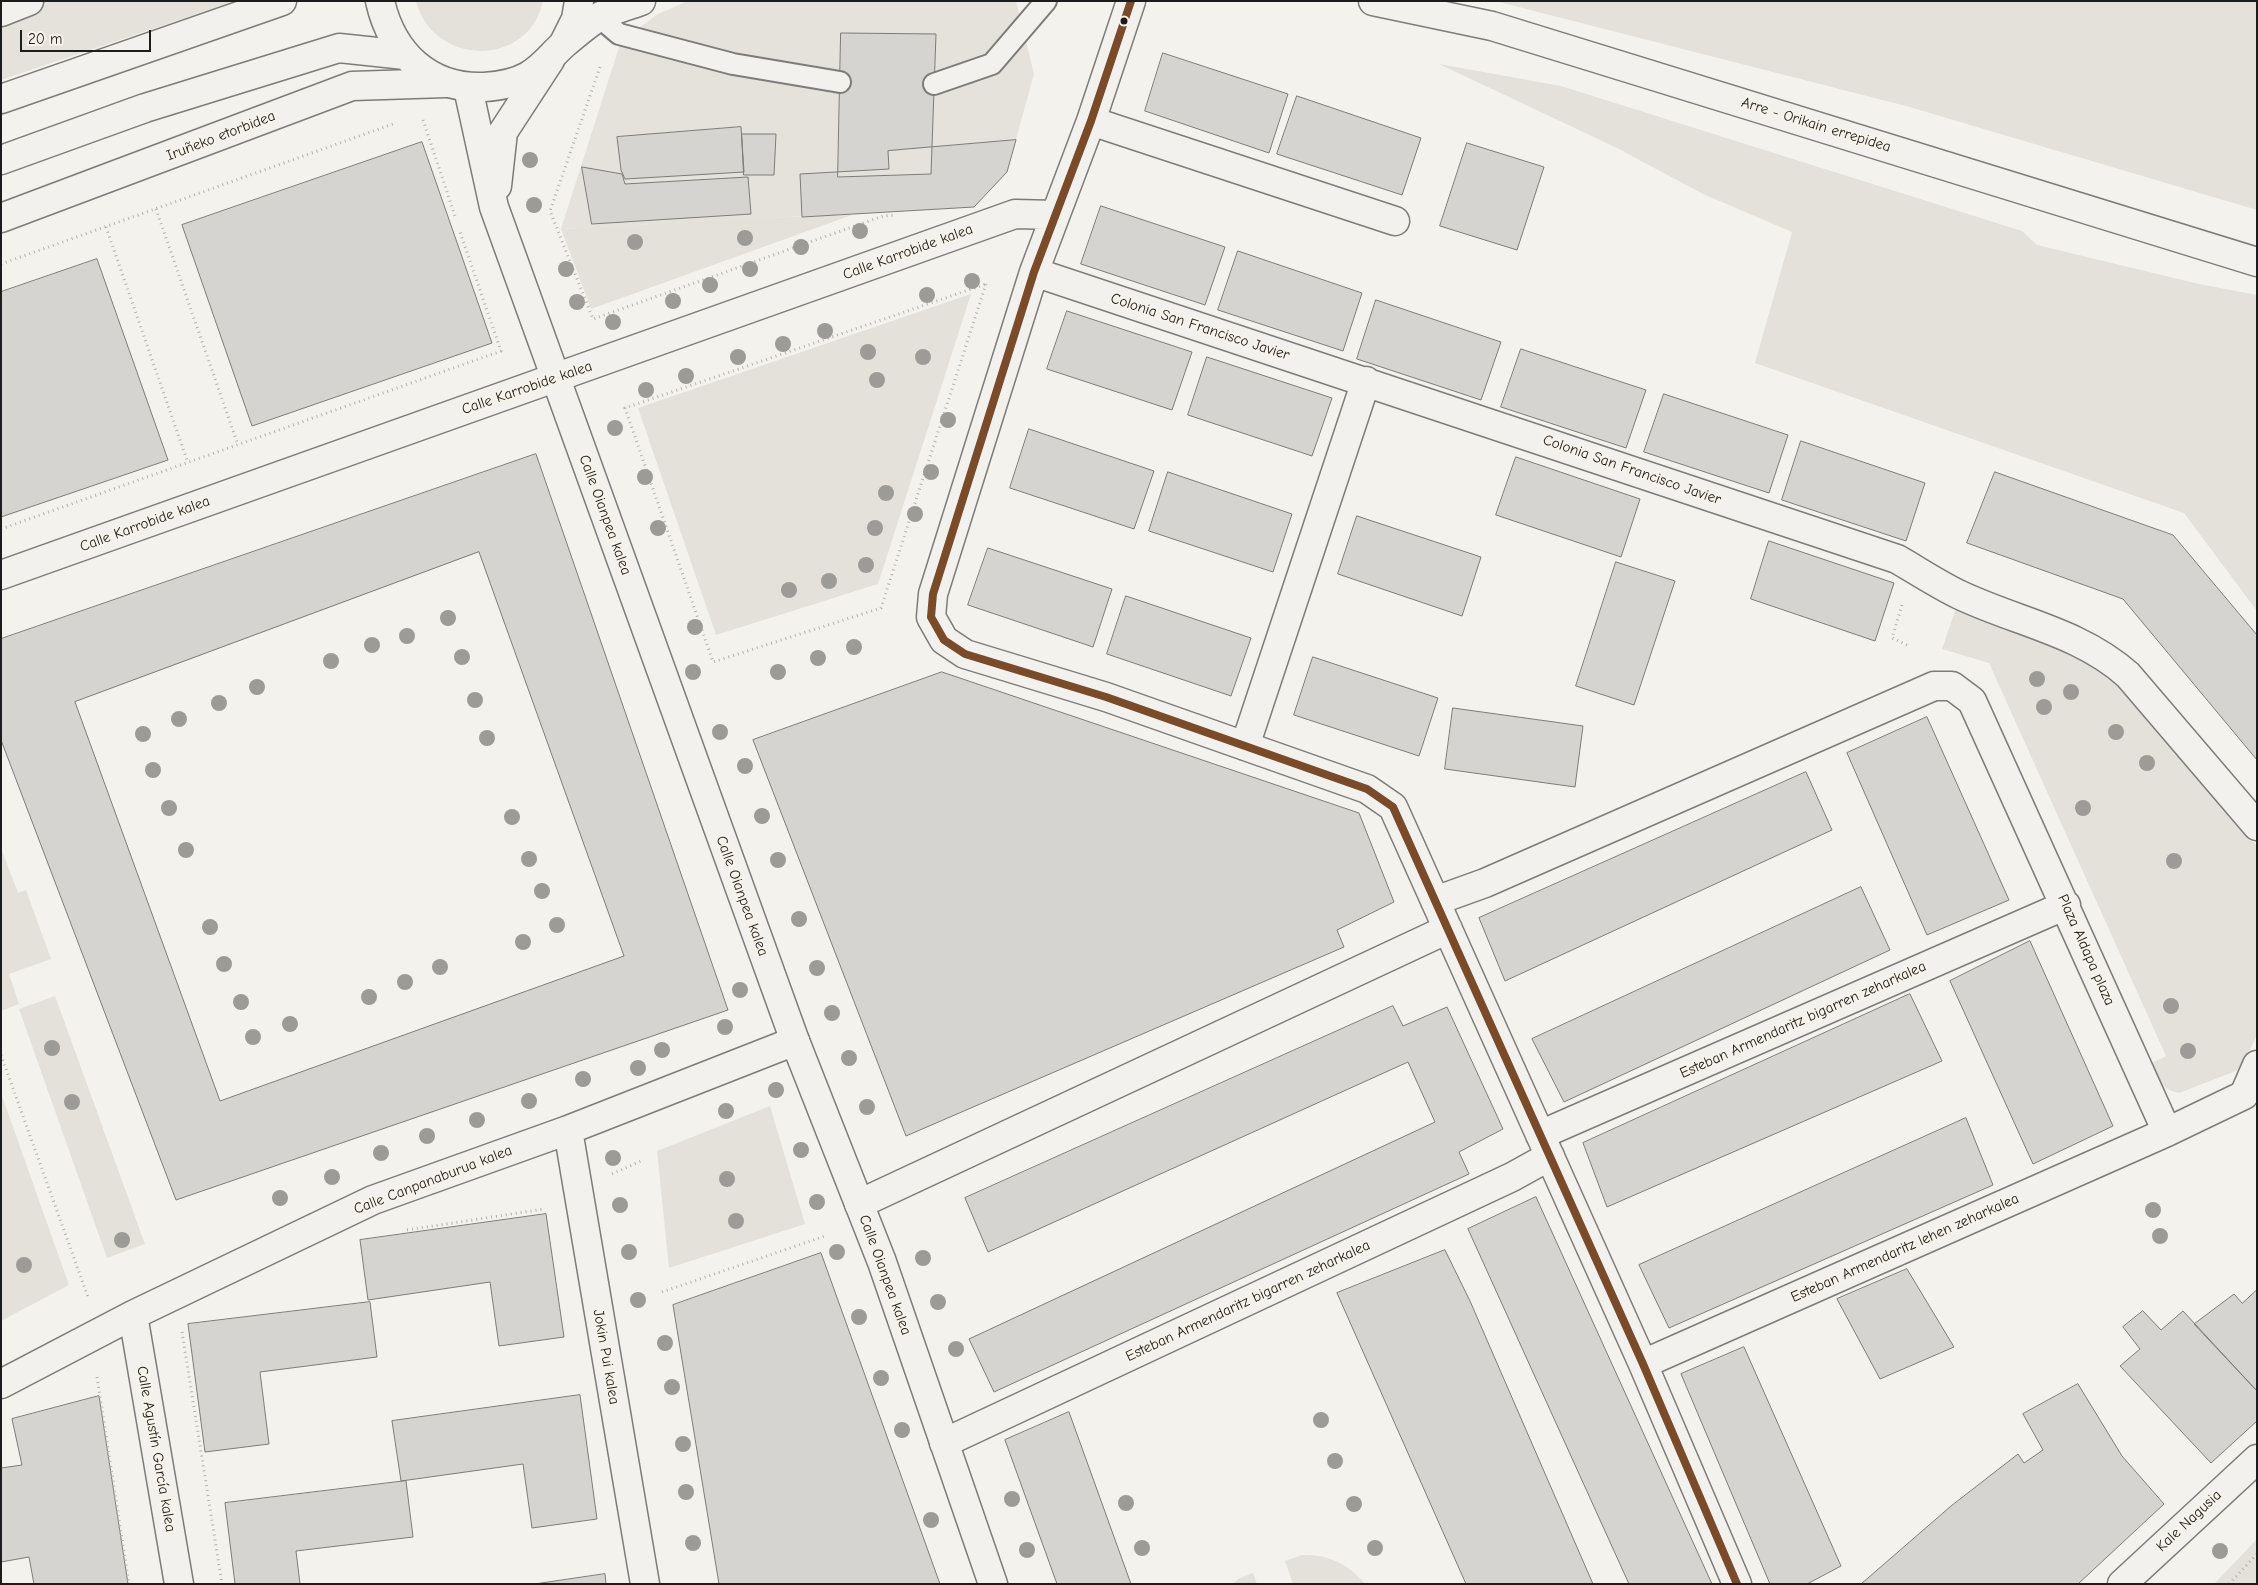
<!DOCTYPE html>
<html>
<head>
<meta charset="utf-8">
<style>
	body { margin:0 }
	#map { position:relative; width:2258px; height:1585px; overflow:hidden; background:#f4f2ec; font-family:"Comic Neue",sans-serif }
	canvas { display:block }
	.frame { position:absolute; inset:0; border:2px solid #1c1c1c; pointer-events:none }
	.scale { position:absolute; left:20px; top:30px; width:131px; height:22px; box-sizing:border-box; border:2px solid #1c1c1c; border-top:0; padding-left:6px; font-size:15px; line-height:18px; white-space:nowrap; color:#1c1c1c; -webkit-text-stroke:4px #f7f3e8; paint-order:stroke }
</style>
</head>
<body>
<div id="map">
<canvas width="2258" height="1585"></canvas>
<div class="frame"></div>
<div class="scale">20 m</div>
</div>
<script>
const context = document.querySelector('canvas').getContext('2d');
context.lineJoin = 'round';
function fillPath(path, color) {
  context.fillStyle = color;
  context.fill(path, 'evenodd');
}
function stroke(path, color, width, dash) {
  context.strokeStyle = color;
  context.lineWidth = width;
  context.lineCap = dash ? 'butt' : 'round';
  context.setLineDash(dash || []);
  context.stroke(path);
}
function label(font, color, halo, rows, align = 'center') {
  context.font = font + ' "Comic Neue",sans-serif';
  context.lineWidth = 4;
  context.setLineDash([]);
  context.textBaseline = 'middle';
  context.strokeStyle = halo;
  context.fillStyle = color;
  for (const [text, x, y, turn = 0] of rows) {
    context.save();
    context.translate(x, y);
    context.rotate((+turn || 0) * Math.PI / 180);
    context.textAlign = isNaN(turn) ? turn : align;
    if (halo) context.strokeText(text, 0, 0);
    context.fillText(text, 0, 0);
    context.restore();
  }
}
const built = new Path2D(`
	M1 1H235L1 80Z
	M688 1H1016L1034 74 1007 172 974 207 561 229 621 41 658 14Z`);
const green = new Path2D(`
	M416 1H543C529 68 433 67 416 1Z
	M1495 1H2257V210L1906 106Z
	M1439 64 1561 86 2022 231 2037 245 2199 284 2257 295V611L2184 513 1755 363 1792 232 1703 194 1617 148Z
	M852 215 591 309 561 229 758 218Z
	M971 294 878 584 716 635 638 408Z
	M1956 608 2026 632 2101 669 2121 686 2257 846V1035L2241 1069 2179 1093C2162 1090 2157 1079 2150 1064L2166 1056 1989 663 1942 649Z
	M1 848 18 893 26 890 51 959 9 974 19 1004 1 1011Z
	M55 996 145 1244 107 1258 19 1009Z
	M1 1093 69 1285 1 1321Z
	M770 1106 805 1224 669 1268 657 1151Z
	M2257 1539V1584H2214Z
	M1302 1555C1328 1554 1349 1564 1365 1584H1293L1285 1561Z
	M1253 1573 1257 1584H1233L1238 1579Z`);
const building = new Path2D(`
	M841 33 936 34 931 174 838 177Z
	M1163 53 1288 94 1269 153 1145 111Z
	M1297 96 1421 138 1402 195 1277 154Z
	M741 127 744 172 625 179 621 170 617 137Z
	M742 134H776L774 175H744Z
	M1016 140 1007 172 974 207 802 217 800 174 889 169 888 151Z
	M422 142 492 343 252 426 182 225Z
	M1467 143 1544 167 1517 250 1440 226Z
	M582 167 622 174 625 184 748 177 751 214 592 224Z
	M1101 206 1225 247 1205 305 1081 264Z
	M1238 251 1362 293 1343 351 1218 310Z
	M97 259 168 460 1 517V292Z
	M1376 300 1501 342 1481 400 1357 359Z
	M1067 311 1192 352 1172 410 1047 369Z
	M1521 349 1646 390 1626 448 1501 407Z
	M1207 357 1332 398 1312 456 1188 415Z
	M1664 394 1788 435 1769 493 1644 452Z
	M1029 429 1154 471 1134 529 1010 488Z
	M1801 441 1925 483 1906 541 1782 500Z
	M536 454 728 1010 176 1200 1 740V639ZM479 552 624 956 220 1101 75 702Z
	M1516 457 1640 499 1621 557 1496 515Z
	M1168 472 1292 514 1273 572 1149 531Z
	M1995 472 2173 535 2257 635V760L2123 599 1967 543Z
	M1357 516 1481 557 1462 616 1338 574Z
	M1769 541 1894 583 1875 641 1751 599Z
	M988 548 1112 589 1093 647 968 605Z
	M1616 562 1675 581 1634 705 1576 686Z
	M1126 596 1251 638 1231 696 1107 654Z
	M1313 657 1438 698 1419 756 1294 715Z
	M942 672 1359 813 1394 902 1337 930 1344 947 906 1136 753 740Z
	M1453 708 1583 726 1575 787 1445 769Z
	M1927 717 2009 900 1927 935 1847 753Z
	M1806 772 1832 830 1505 981 1479 918Z
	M1861 887 1890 950 1564 1102 1532 1039Z
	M2030 941 2113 1126 2033 1164 1950 981Z
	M1910 994 1942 1061 1607 1207 1583 1143Z
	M1393 1006 1403 1026 1447 1007 1503 1129 1459 1152 1469 1174 994 1392 969 1339 1435 1122 1408 1062 988 1252 965 1198Z
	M1966 1118 1993 1185 1669 1328 1639 1265Z
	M1536 1197 1712 1584H1629L1468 1229Z
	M546 1214 564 1337 499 1346 490 1282 368 1300 360 1240Z
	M1445 1250 1470 1301 1593 1584H1466L1337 1293Z
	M821 1253 940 1584H719L673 1305Z
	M1907 1269 1954 1347 1880 1379 1837 1299Z
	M2257 1290V1391L2194 1324 2234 1294 2242 1303Z
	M370 1302 377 1357 260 1372 269 1444 205 1452 188 1324Z
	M2143 1311 2161 1330 2183 1311 2257 1391V1421L2211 1463 2120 1366 2140 1349 2123 1327Z
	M1744 1347 1841 1566 1807 1584H1770L1681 1374Z
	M2078 1384 2122 1456 2164 1504 2078 1584H1861L1951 1506 2018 1454 2024 1463 2043 1450 2023 1414Z
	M580 1395 597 1519 532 1528 523 1464 401 1481 392 1421Z
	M99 1396 128 1584H34L29 1557 1 1562V1468L22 1465 12 1419Z
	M1069 1412 1131 1584H1057L1005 1440Z
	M406 1481 413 1537 296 1551 300 1584H235L225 1503Z
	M605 1574 606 1584H535Z`);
const path = new Path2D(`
	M600 67 550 211 593 319 883 216 896 215
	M423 120 456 219
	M156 209 238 445
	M106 227 188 463
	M1 264 393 124
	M986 284 881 608 713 662 625 408Z
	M1 529 501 351 460 232
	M1902 605 1892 638 1907 645
	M1 1055 88 1297
	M612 1174 641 1161
	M407 1230 544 1209
	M662 1292 825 1236
	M182 1332 222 1584
	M97 1377 129 1584
	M2229 1584 2257 1554`);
const service = new Path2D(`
	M599 17 619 34 733 64 840 82
	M934 84 992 64 1046 1`);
const minor = new Path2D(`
	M1131 1 1091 121 1034 272 933 594 931 617 944 640 965 654 1106 697 1367 789 1393 807 1643 1364 1737 1584
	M1 12 29 1
	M1091 121 1395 221
	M1 218 352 86 446 83
	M1034 272 1897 559C1918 571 1939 585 1960 595 2017 622 2080 632 2128 675L2257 826
	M1 575 1015 214 1055 215
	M1245 746 1366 381
	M1435 901 1485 883 1934 686H1952L1972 701 2167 1132
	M568 1130 645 1584
	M1540 1135 2066 905
	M859 1204 1448 929
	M133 1315 179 1584
	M1643 1364 2167 1132 2244 1095 2257 1065
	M1 1384 133 1315 373 1200 568 1130 795 1041
	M944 1443 1512 1177 1550 1156
	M2122 1584 2257 1459`);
const tertiary = new Path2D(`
	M468 88 494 207 795 1041 882 1262 993 1584
	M497 186 503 132 550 60`);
const secondary = new Path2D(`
	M380 1C392 54 429 89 484 87 499 86 516 83 528 76 545 66 552 54 565 43 576 34 587 24 599 17 611 10 628 6 641 1
	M1373 1 1492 26 2257 262
	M564 43 576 19 579 1
	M1 99 282 1
	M1 160 145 108 339 48 405 55`);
const bus1 = new Path2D(`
	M1131 1 1091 121 1034 272 933 594 931 617 944 640 965 654 1106 697 1367 789 1393 807 1643 1364 1737 1584`);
const trees = [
	[530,160],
	[534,205],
	[860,231],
	[745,238],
	[635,242],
	[801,247],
	[566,269],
	[750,269],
	[972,281],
	[710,285],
	[927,295],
	[673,301],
	[577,302],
	[613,322],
	[825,331],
	[783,344],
	[868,352],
	[738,357],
	[923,357],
	[686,376],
	[877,380],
	[646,390],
	[948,420],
	[615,428],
	[931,472],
	[645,477],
	[886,493],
	[915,514],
	[658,528],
	[875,528],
	[866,565],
	[829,581],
	[789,590],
	[448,618],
	[695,627],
	[407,636],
	[372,645],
	[854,647],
	[462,657],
	[818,658],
	[331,661],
	[693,672],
	[778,672],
	[2037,679],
	[257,687],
	[2071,692],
	[475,700],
	[219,703],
	[2044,707],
	[179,719],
	[720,732],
	[2116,732],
	[143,734],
	[487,738],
	[2147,763],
	[745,766],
	[153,770],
	[169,808],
	[2083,808],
	[762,816],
	[512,817],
	[186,850],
	[529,859],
	[778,860],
	[2174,861],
	[542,891],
	[799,919],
	[557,925],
	[210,927],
	[523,942],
	[224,964],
	[440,967],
	[817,968],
	[405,982],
	[740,990],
	[369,997],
	[241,1002],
	[2171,1006],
	[832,1013],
	[290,1024],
	[725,1027],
	[253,1037],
	[52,1048],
	[662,1050],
	[2188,1051],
	[849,1058],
	[638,1068],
	[583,1079],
	[776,1090],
	[529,1101],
	[72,1102],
	[867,1107],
	[726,1111],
	[477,1120],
	[427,1136],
	[801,1150],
	[381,1153],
	[613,1158],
	[332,1177],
	[727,1179],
	[280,1198],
	[817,1202],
	[620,1205],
	[2153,1210],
	[736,1221],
	[2160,1236],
	[122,1240],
	[629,1252],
	[837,1252],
	[923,1258],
	[24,1265],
	[638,1300],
	[938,1302],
	[859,1317],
	[665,1343],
	[956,1349],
	[881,1378],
	[672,1387],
	[1321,1420],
	[902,1430],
	[683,1444],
	[1335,1461],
	[686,1492],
	[1012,1499],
	[1126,1503],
	[1354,1504],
	[931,1520],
	[693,1543],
	[1142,1548],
	[1375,1548],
	[1027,1550],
	[2220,1551]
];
const markers = [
	[1124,21,4.5,"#1c1c1c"]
];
const streetNames = [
	["Arre - Orikain errepidea",1816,125,17],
	["Iruñeko etorbidea",221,136,-21],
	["Calle Karrobide kalea",908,252,-20],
	["Colonia San Francisco Javier",1200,327,18],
	["Calle Karrobide kalea",527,388,-19],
	["Colonia San Francisco Javier",1632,470,19],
	["Calle Oianpea kalea",605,515,70],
	["Calle Karrobide kalea",145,524,-20],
	["Calle Oianpea kalea",742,896,70],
	["Plaza Aldapa plaza",2086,950,66],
	["Esteban Armendaritz bigarren zeharkalea",1803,1020,-24],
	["Calle Canpanaburua kalea",433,1180,-21],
	["Esteban Armendaritz lehen zeharkalea",1905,1248,-24],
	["Calle Oianpea kalea",885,1275,70],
	["Esteban Armendaritz bigarren zeharkalea",1248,1301,-25],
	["Jokin Pui kalea",606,1357,80],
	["Calle Agustín García kalea",156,1449,80],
	["Kale Nagusia",2189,1521,-43]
];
fillPath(built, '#e4e2da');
fillPath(green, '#e4e1da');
fillPath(building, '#d5d4d0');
stroke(building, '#7d7c7a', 1);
stroke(service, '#7d7c7a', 24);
stroke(minor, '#7d7c7a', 31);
stroke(tertiary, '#7d7c7a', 31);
stroke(secondary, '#7d7c7a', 31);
stroke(path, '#b4b3b0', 3, [1, 4]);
stroke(service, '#f2f1ed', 20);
stroke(minor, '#f2f1ed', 28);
stroke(tertiary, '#f2f1ed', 28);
stroke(secondary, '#f2f1ed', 28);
stroke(bus1, '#7a4b2a', 8);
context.fillStyle = '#9c9b97';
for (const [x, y] of trees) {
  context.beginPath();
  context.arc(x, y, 8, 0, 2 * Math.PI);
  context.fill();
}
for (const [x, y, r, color] of markers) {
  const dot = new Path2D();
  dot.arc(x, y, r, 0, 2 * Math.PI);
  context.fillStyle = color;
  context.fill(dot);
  stroke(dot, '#f7f3e8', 2);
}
label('15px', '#1c1c1c', '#f7f3e8', streetNames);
</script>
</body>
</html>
